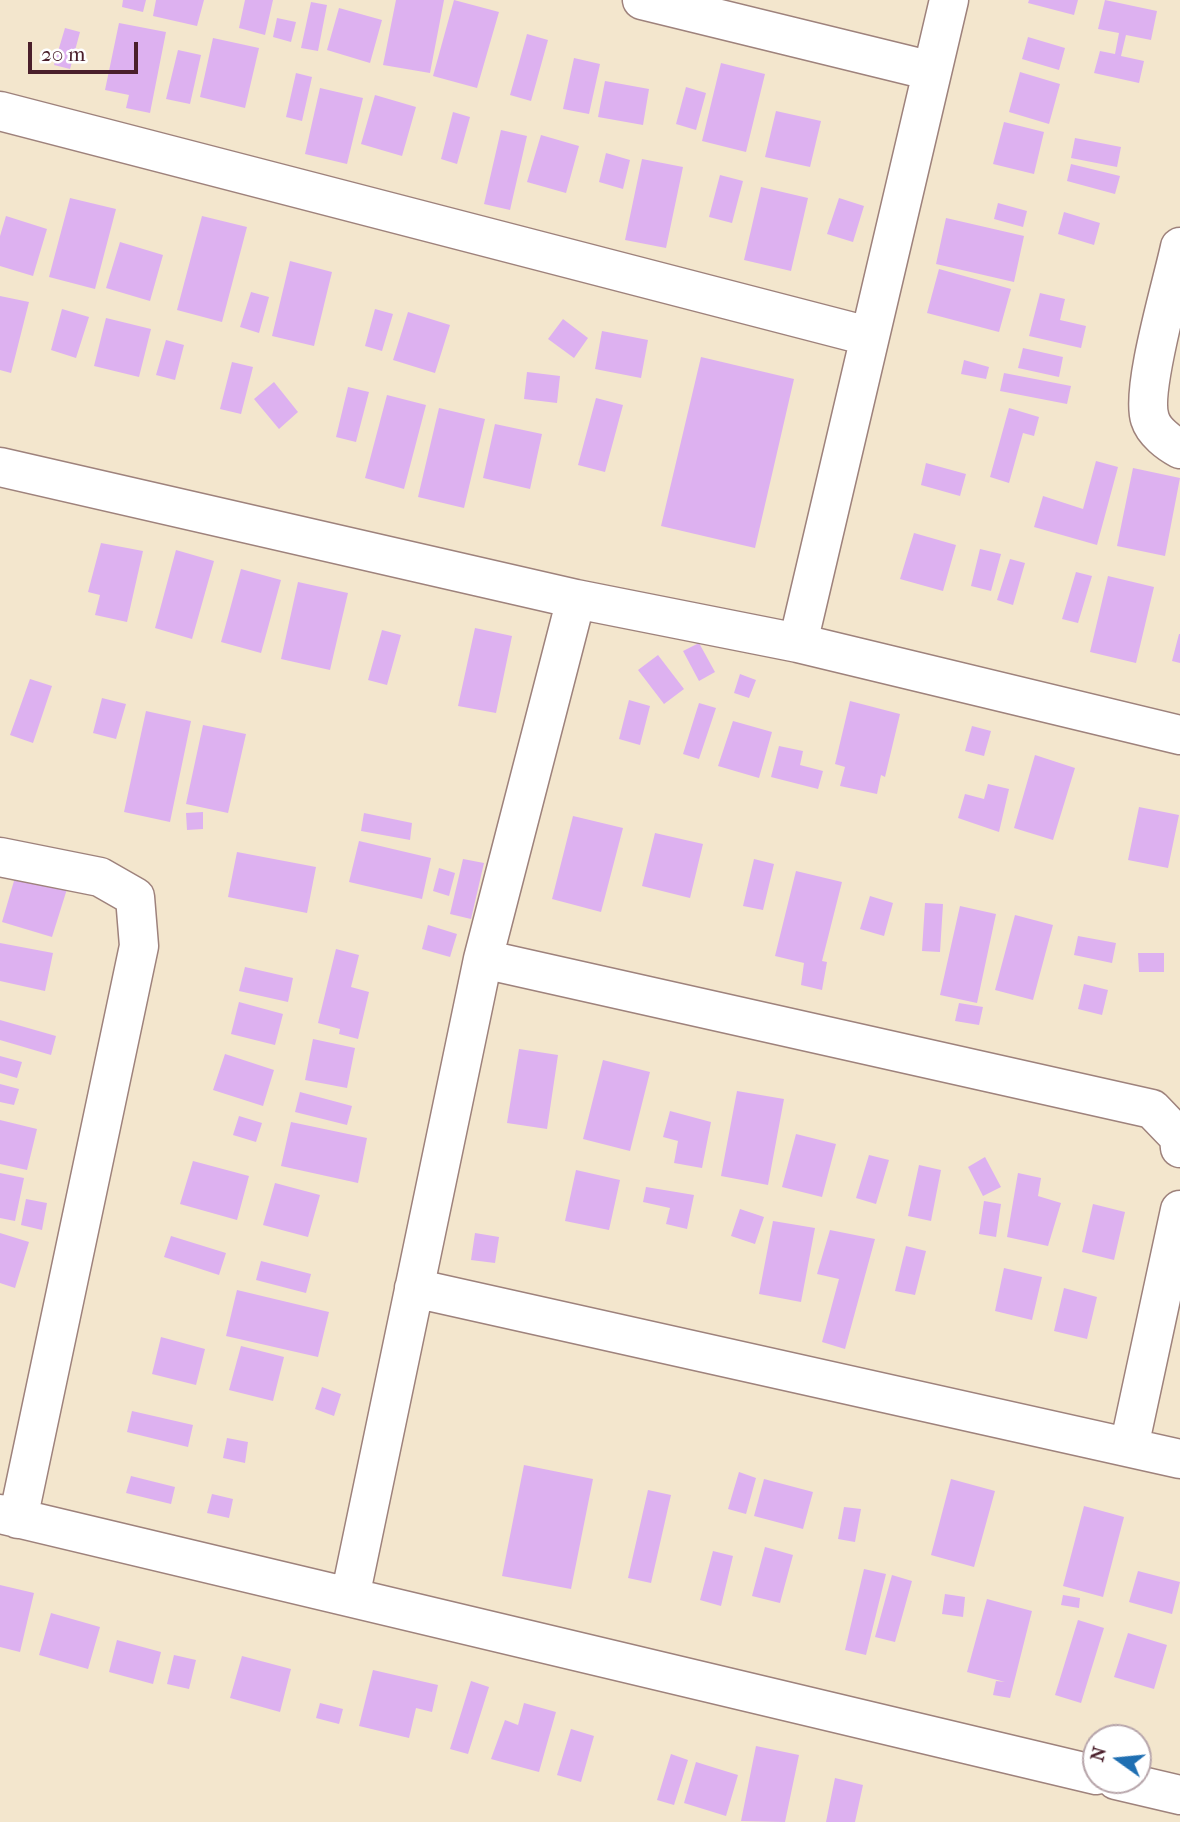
<!DOCTYPE html>
<html>
<head>
<meta charset="utf-8">
<style>
	body { margin:0 }
	#map { position:relative; width:1180px; height:1822px; overflow:hidden; background:#f3e6cd; font-family:"IM FELL French Canon",serif }
	canvas { display:block }
	.north { position:absolute; left:1082px; top:1724px; width:70px; height:70px; box-sizing:border-box; background:#fff; border:2px solid #b7a5aa; border-radius:50%; rotate:285deg; font-size:19px; font-weight:700; line-height:28px; text-align:center; color:#4a1f2b }
	.north::after { content:''; display:block; margin:auto; width:24px; height:32px; background:#1f6fb2; clip-path:polygon(50% 0,100% 100%,50% 72%,0 100%) }
	.scale { position:absolute; left:28px; top:42px; width:110px; height:32px; box-sizing:border-box; border:4px solid #4a1f2b; border-top:0; padding-left:9px; font-size:21px; line-height:24px; white-space:nowrap; color:#4a1f2b; -webkit-text-stroke:5px #fff; paint-order:stroke }
</style>
</head>
<body>
<div id="map">
<canvas width="1180" height="1822"></canvas>
<div class="north">N</div>
<div class="scale">20 m</div>
</div>
<script>
const context = document.querySelector('canvas').getContext('2d');
context.lineJoin = 'round';
function fillPath(path, color) {
  context.fillStyle = color;
  context.fill(path, 'evenodd');
}
function stroke(path, color, width, dash) {
  context.strokeStyle = color;
  context.lineWidth = width;
  context.lineCap = dash ? 'butt' : 'round';
  context.setLineDash(dash || []);
  context.stroke(path);
}
const building = new Path2D(`
	M123 0H146L143 12 122 7Z
	M156 0H204L197 26 153 16Z
	M245 0H273L265 35 239 28Z
	M396 0H444L430 73 383 65Z
	M454 0 499 12 477 88 433 76Z
	M1029 0H1078L1074 15 1028 3Z
	M1105 0 1157 11 1151 40 1126 35 1121 56 1144 61 1139 83 1094 73 1100 51 1115 54 1119 33 1098 29Z
	M311 2 327 5 318 51 301 48Z
	M339 8 382 20 370 63 327 50Z
	M277 18 296 22 291 42 273 37Z
	M119 23 166 32 150 113 126 108 129 95 105 90Z
	M65 28 80 32 70 69 54 65Z
	M527 34 548 40 531 101 510 95Z
	M1028 37 1065 48 1059 70 1022 59Z
	M213 38 259 48 245 108 200 97Z
	M178 50 201 55 190 104 166 99Z
	M574 58 600 64 589 114 563 109Z
	M721 63 765 74 746 152 702 141Z
	M1020 72 1060 84 1049 124 1009 112Z
	M296 73 312 77 302 121 286 117Z
	M605 81 649 89 643 125 598 117Z
	M686 87 706 93 696 130 676 124Z
	M320 88 363 98 347 164 305 154Z
	M375 95 416 107 402 156 361 144Z
	M776 111 821 121 810 167 765 157Z
	M453 112 470 117 457 164 441 159Z
	M1004 122 1044 132 1034 174 993 164Z
	M501 130 527 136 510 210 484 204Z
	M541 135 579 146 566 193 527 182Z
	M1075 138 1121 147 1117 167 1071 158Z
	M606 153 630 160 623 189 599 182Z
	M642 159 683 167 666 248 625 240Z
	M1071 164 1120 176 1115 194 1067 181Z
	M720 175 743 181 732 223 709 217Z
	M761 187 808 198 791 271 744 260Z
	M70 198 116 209 95 289 49 277Z
	M839 198 864 206 853 242 827 234Z
	M998 203 1027 211 1023 227 994 219Z
	M1064 212 1100 223 1094 245 1058 234Z
	M6 216 47 229 33 276 0 266V236Z
	M202 216 247 227 222 322 177 310Z
	M946 218 1024 236 1014 282 936 264Z
	M120 242 163 255 150 301 106 288Z
	M290 261 332 272 314 346 272 336Z
	M939 269 1011 289 999 332 927 313Z
	M251 292 269 297 259 333 240 327Z
	M1040 293 1065 299 1060 320 1086 326 1081 348 1029 336Z
	M0 296 29 302 11 373 0 370Z
	M62 309 89 317 76 358 51 350Z
	M375 309 393 314 382 351 365 346Z
	M408 312 450 325 435 373 393 360Z
	M106 318 151 329 139 377 94 366Z
	M563 319 588 338 574 358 548 339Z
	M602 331 648 340 641 378 595 369Z
	M166 340 184 345 175 380 156 375Z
	M1023 348 1063 357 1059 377 1018 368Z
	M701 357 794 379 755 548 661 526Z
	M964 360 989 367 986 379 961 374Z
	M232 362 253 367 241 414 220 409Z
	M527 372 560 376 557 403 524 399Z
	M1004 373 1071 386 1067 404 1000 391Z
	M274 382 298 412 279 429 254 399Z
	M348 387 369 392 356 442 336 437Z
	M387 395 426 405 404 489 365 478Z
	M596 398 623 405 605 472 578 465Z
	M439 408 485 419 464 508 418 497Z
	M1009 408 1039 417 1034 436 1023 433 1009 483 990 477Z
	M495 424 542 434 530 489 483 478Z
	M1096 461 1118 467 1097 545 1034 527 1043 496 1083 509Z
	M926 463 966 474 960 496 921 485Z
	M1133 468 1180 478 1165 556 1117 546Z
	M914 533 956 545 943 591 900 579Z
	M101 543 143 551 127 622 95 615 100 595 88 592Z
	M980 549 1001 554 991 591 971 586Z
	M176 550 214 561 192 639 155 628Z
	M1010 559 1025 563 1013 605 997 600Z
	M241 569 281 580 261 653 221 642Z
	M1076 572 1092 576 1078 623 1062 619Z
	M1108 576 1154 587 1136 663 1090 652Z
	M298 582 348 593 330 670 281 659Z
	M475 628 512 636 496 713 458 706Z
	M382 630 401 635 387 685 368 680Z
	M1179 634H1180V663L1172 661Z
	M699 643 715 672 699 681 683 651Z
	M658 655 684 689 664 704 638 670Z
	M740 674 756 680 749 698 734 693Z
	M30 679 52 686 33 743 10 735Z
	M102 698 126 704 116 739 93 733Z
	M629 700 650 706 640 745 619 739Z
	M850 701 900 714 885 777 881 775 877 794 840 786 845 767 835 764Z
	M699 703 716 708 699 759 683 754Z
	M146 711 191 721 170 822 124 812Z
	M733 721 772 732 759 778 718 766Z
	M203 725 246 734 228 813 186 804Z
	M972 726 991 731 984 756 965 751Z
	M779 746 803 751 800 765 823 771 818 789 771 777Z
	M1035 755 1075 768 1053 840 1014 828Z
	M988 784 1009 789 999 832 958 818 965 794 984 799Z
	M1139 807 1179 815 1168 868 1128 860Z
	M203 812V829L187 830 186 813Z
	M364 813 412 823 410 840 361 831Z
	M573 816 623 828 601 912 552 899Z
	M655 833 703 844 690 898 642 886Z
	M359 841 431 858 422 899 349 882Z
	M237 852 316 867 307 913 228 897Z
	M463 859 484 863 471 919 450 914Z
	M754 859 774 864 763 910 743 906Z
	M439 868 455 873 449 896 433 891Z
	M796 871 842 882 822 961 827 962 822 990 801 985 804 963 775 956Z
	M16 874 67 889 52 937 2 922Z
	M870 896 893 903 884 936 860 929Z
	M925 903 943 904 940 952 922 951Z
	M960 906 996 914 977 1003 940 995Z
	M1015 915 1053 925 1033 1000 995 990Z
	M428 925 457 934 450 957 422 949Z
	M1078 936 1116 943 1112 963 1074 955Z
	M0 943 53 953 45 991 0 981Z
	M336 949 359 955 351 987 369 992 358 1039 339 1034 340 1029 318 1023Z
	M1138 953H1164V972H1139Z
	M245 967 293 978 288 1002 239 991Z
	M1084 984 1108 990 1102 1015 1078 1009Z
	M239 1002 283 1014 275 1045 231 1034Z
	M959 1003 983 1007 979 1025 955 1021Z
	M0 1020 56 1036 51 1055 0 1040Z
	M313 1039 355 1048 347 1088 305 1080Z
	M519 1049 558 1055 547 1129 507 1123Z
	M225 1054 274 1070 263 1106 213 1090Z
	M0 1056 22 1062 17 1078 0 1073Z
	M603 1060 650 1072 630 1151 583 1139Z
	M0 1084 19 1089 14 1105 0 1102Z
	M737 1091 784 1099 768 1185 721 1176Z
	M300 1092 352 1106 347 1125 295 1112Z
	M670 1111 711 1122 702 1168 674 1163 678 1141 663 1137Z
	M239 1116 262 1123 256 1142 233 1135Z
	M0 1120 37 1129 27 1170 0 1164Z
	M291 1122 367 1138 358 1183 281 1166Z
	M796 1134 836 1144 822 1197 782 1187Z
	M869 1155 889 1160 876 1204 856 1198Z
	M985 1157 1001 1187 983 1196 968 1167Z
	M193 1161 249 1176 237 1220 180 1204Z
	M919 1165 941 1170 931 1221 908 1216Z
	M576 1170 620 1180 609 1230 565 1221Z
	M0 1173 24 1178 15 1221 0 1218Z
	M1018 1173 1041 1178 1038 1196 1061 1203 1048 1246 1007 1237Z
	M275 1183 320 1195 308 1237 263 1225Z
	M646 1187 694 1195 687 1229 666 1224 670 1208 643 1202Z
	M26 1199 47 1203 42 1230 21 1225Z
	M984 1201 1001 1204 996 1237 979 1234Z
	M1093 1204 1125 1212 1114 1260 1082 1252Z
	M740 1209 764 1217 755 1244 731 1236Z
	M773 1221 815 1228 801 1302 759 1294Z
	M830 1230 875 1239 845 1349 822 1342 839 1279 817 1274Z
	M0 1233 29 1242 15 1288 0 1283Z
	M475 1233 499 1237 495 1263 471 1260Z
	M171 1236 226 1253 219 1275 164 1257Z
	M906 1246 926 1251 915 1295 895 1291Z
	M261 1261 311 1274 306 1293 256 1280Z
	M1004 1268 1042 1277 1032 1320 995 1311Z
	M1064 1288 1097 1297 1087 1339 1054 1331Z
	M237 1290 329 1312 318 1357 226 1336Z
	M161 1337 205 1349 196 1385 152 1374Z
	M241 1346 284 1357 273 1401 229 1390Z
	M322 1387 341 1394 334 1416 315 1409Z
	M132 1411 193 1425 188 1447 127 1432Z
	M227 1438 248 1442 245 1463 223 1458Z
	M524 1465 593 1479 571 1589 502 1576Z
	M739 1472 756 1478 746 1514 728 1509Z
	M131 1476 175 1487 171 1504 126 1493Z
	M764 1479 813 1492 803 1529 754 1516Z
	M951 1479 995 1491 974 1567 931 1555Z
	M648 1490 671 1495 651 1583 628 1578Z
	M212 1494 233 1499 229 1518 207 1513Z
	M1084 1506 1124 1517 1103 1597 1063 1586Z
	M844 1507 861 1509 855 1542 838 1539Z
	M765 1547 793 1555 780 1603 752 1596Z
	M713 1551 733 1556 721 1606 700 1600Z
	M864 1569 886 1574 866 1655 845 1650Z
	M1138 1571 1180 1582 1172 1614 1129 1602Z
	M892 1575 912 1581 895 1642 875 1637Z
	M0 1585 34 1593 20 1652 0 1647Z
	M945 1594 965 1597 963 1617 942 1614Z
	M1063 1595 1080 1598 1079 1608 1061 1605Z
	M987 1599 1032 1611 1010 1698 993 1695 996 1681 1005 1682 967 1672Z
	M51 1613 100 1627 88 1669 39 1655Z
	M1078 1620 1104 1628 1081 1703 1055 1695Z
	M1128 1633 1167 1645 1154 1689 1114 1677Z
	M117 1640 161 1652 153 1684 109 1672Z
	M174 1655 196 1660 189 1689 167 1684Z
	M242 1656 291 1669 280 1712 230 1698Z
	M373 1670 438 1685 432 1712 416 1708 409 1738 359 1726Z
	M471 1681 489 1687 468 1754 450 1749Z
	M320 1703 343 1709 339 1724 316 1718Z
	M524 1703 556 1712 539 1772 491 1759 505 1720 518 1725Z
	M571 1729 594 1736 581 1782 557 1775Z
	M756 1746 799 1755 785 1822 741 1821Z
	M671 1754 688 1760 674 1805 657 1800Z
	M696 1762 738 1775 726 1816 684 1803Z
	M835 1778 863 1785 855 1822H826Z`);
const street = new Path2D(`
	M642 0 932 71
	M0 111 868 336
	M1180 247C1173 281 1140 390 1150 419 1154 432 1169 443 1180 449
	M0 467 576 599 798 643 1180 735
	M798 643 949 0
	M0 857 100 877 135 897 139 946 18 1519
	M483 959 1152 1109 1179 1137 1180 1148
	M414 1288 1180 1459
	M1129 1447 1180 1210
	M0 1514 1096 1775
	M350 1597 483 959 576 599
	M1116 1780 1180 1795`);
fillPath(building, '#ddb1f0');
stroke(street, '#9e827c', 41);
stroke(street, '#fff', 38);
</script>
</body>
</html>
